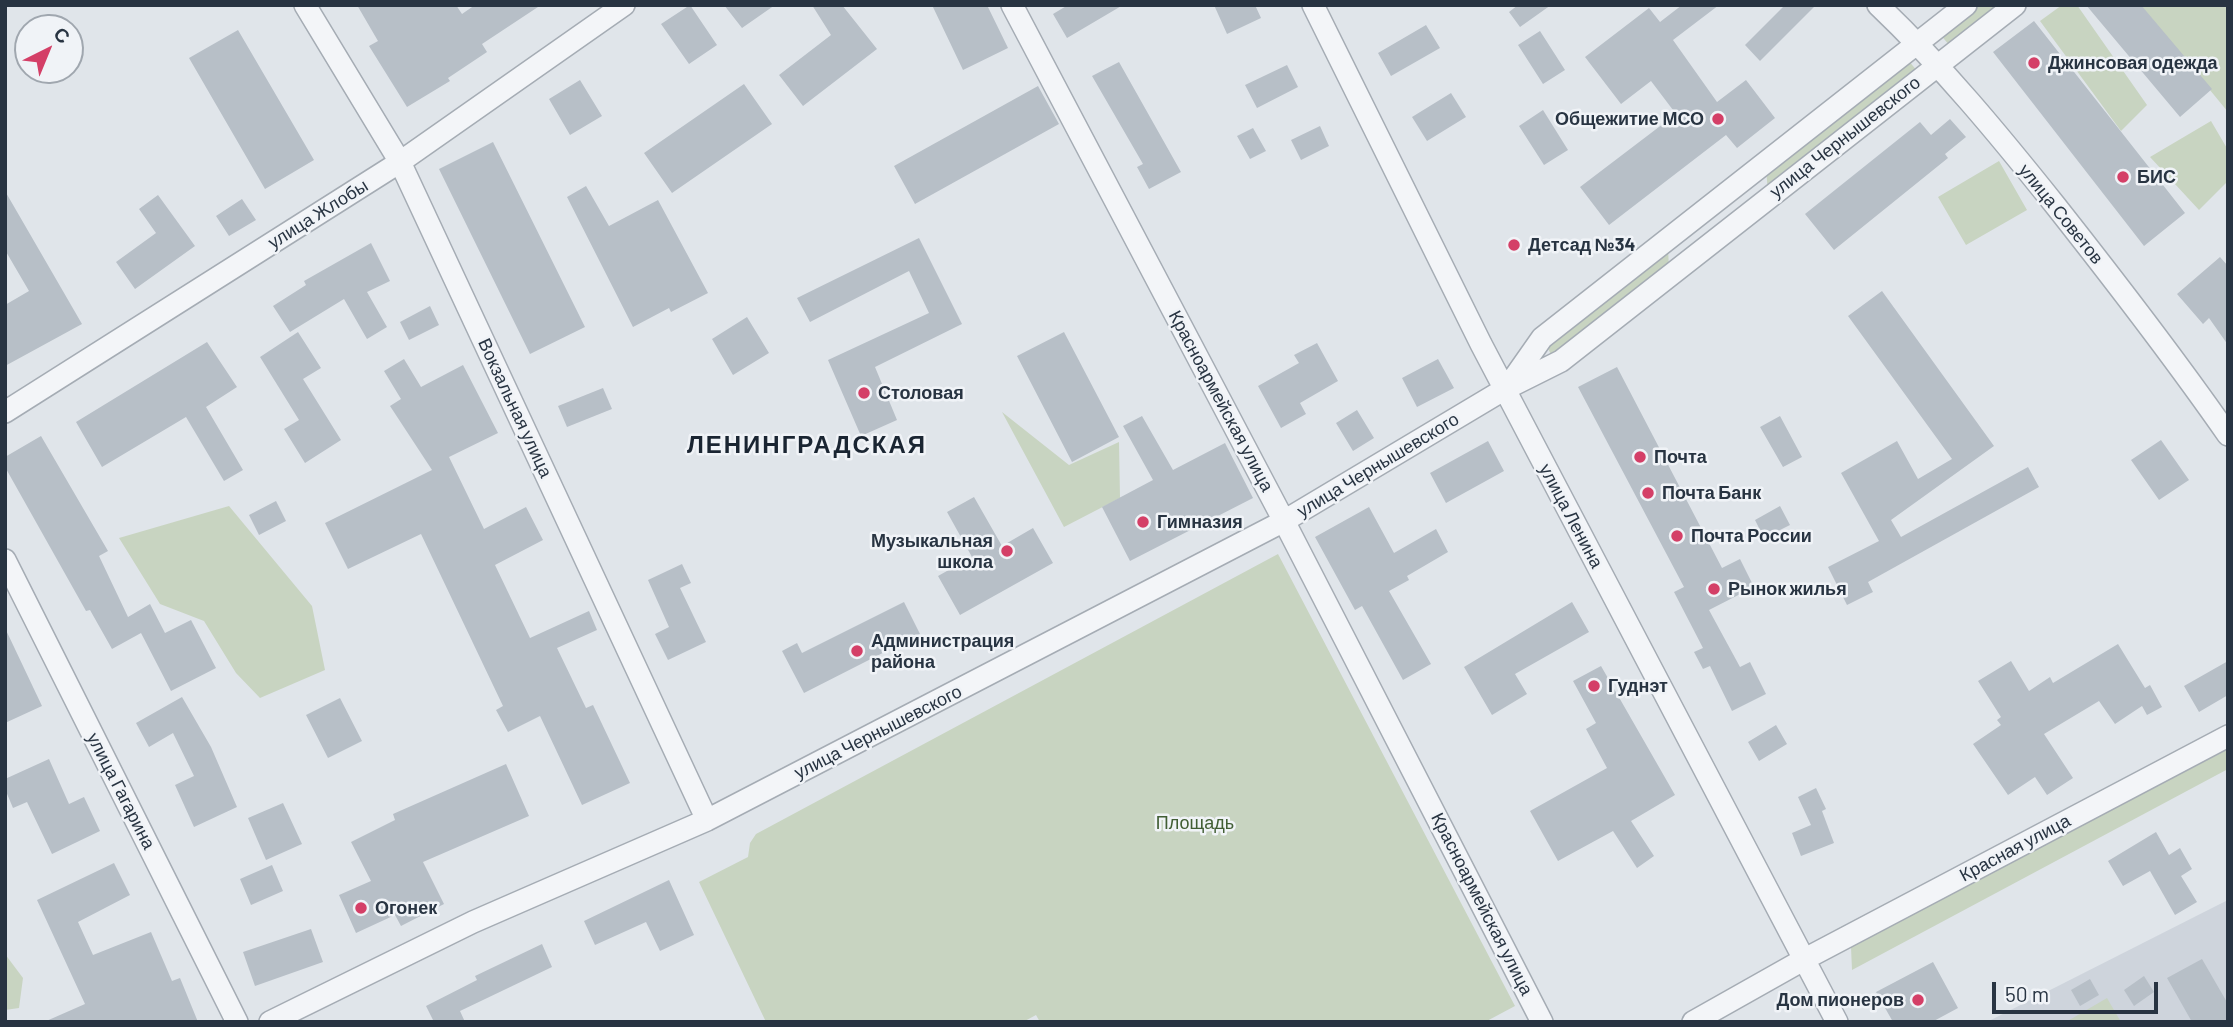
<!DOCTYPE html>
<html>
<head>
<meta charset="utf-8">
<style>
	body { margin:0 }
	#map { position:relative; width:2233px; height:1027px; overflow:hidden; background:#e0e5ea; font-family:Barlow,sans-serif }
	canvas { display:block }
	.frame { position:absolute; inset:0; border:7px solid #283442; pointer-events:none }
	.north { position:absolute; left:14px; top:14px; width:70px; height:70px; box-sizing:border-box; background:#f0f3f7; border:2px solid #a0a7af; border-radius:50%; rotate:43deg; font-size:19px; font-weight:700; line-height:28px; text-align:center; color:#283442 }
	.north::after { content:''; display:block; margin:auto; width:24px; height:32px; background:#d43f67; clip-path:polygon(50% 0,100% 100%,50% 72%,0 100%) }
	.scale { position:absolute; left:1992px; top:982px; width:166px; height:32px; box-sizing:border-box; border:4px solid #283442; border-top:0; padding-left:9px; font-size:21px; line-height:24px; white-space:nowrap; color:#283442; -webkit-text-stroke:5px #f0f3f7; paint-order:stroke }
</style>
</head>
<body>
<div id="map">
<canvas width="2233" height="1027"></canvas>
<div class="frame"></div>
<div class="north">С</div>
<div class="scale">50 m</div>
</div>
<script>
const context = document.querySelector('canvas').getContext('2d');
context.lineJoin = 'round';
function fillPath(path, color) {
  context.fillStyle = color;
  context.fill(path, 'evenodd');
}
function stroke(path, color, width, dash) {
  context.strokeStyle = color;
  context.lineWidth = width;
  context.lineCap = dash ? 'butt' : 'round';
  context.setLineDash(dash || []);
  context.stroke(path);
}
function label(font, color, halo, rows, align = 'center') {
  context.font = font + ' Barlow,sans-serif';
  context.lineWidth = 5;
  context.setLineDash([]);
  context.textBaseline = 'middle';
  context.strokeStyle = halo;
  context.fillStyle = color;
  for (const [text, x, y, turn = 0] of rows) {
    context.save();
    context.translate(x, y);
    context.rotate((+turn || 0) * Math.PI / 180);
    context.textAlign = isNaN(turn) ? turn : align;
    if (halo) context.strokeText(text, 0, 0);
    context.fillText(text, 0, 0);
    context.restore();
  }
}
const built = new Path2D(`
	M2228 900V1022H1987L2216 906Z`);
const green = new Path2D(`
	M1975 5H2004L1950 46 1939 33Z
	M2062 5H2077L2147 105 2121 131 2040 21Z
	M2140 5H2228V112Z
	M1907 59 1919 73 1768 193 1766 168Z
	M2211 121 2228 150V181L2199 210 2150 157Z
	M1999 161 2027 210 1966 245 1938 197Z
	M1668 248 1669 269 1553 359 1546 344Z
	M1002 412 1069 465 1119 442 1120 498 1064 527Z
	M229 506 312 606 325 670 260 698 236 673 204 621 160 604 119 538Z
	M1278 554 1515 1006 1485 1022H1040L1036 1015 1023 1022H766L699 882 748 857 750 843 756 834Z
	M2228 749V769L1852 970 1851 947Z
	M5 954 23 978 19 1008 5 1010Z
	M2107 998 2121 1022H2066Z`);
const building = new Path2D(`
	M357 5H456L462 14 475 5H541L482 44 487 52 448 78 450 81 407 107 369 46 378 41Z
	M690 5 717 45 689 64 661 24Z
	M724 5H775L742 28Z
	M812 5H842L877 49 803 106 779 75 831 35Z
	M932 5H987L1008 48 963 70Z
	M1068 5H1123L1067 38 1053 14Z
	M1214 5H1255L1261 18 1227 34Z
	M1518 5H1551L1520 27 1509 12Z
	M1682 5H1719L1673 40 1717 102 1746 80 1775 118 1737 148 1726 135 1609 225 1580 187 1676 114 1651 81 1621 104 1585 57 1649 8 1660 22Z
	M1785 5H1816L1760 61 1745 45Z
	M2086 5H2141L2212 89 2180 117Z
	M2034 21 2185 213 2144 246 1993 52Z
	M1426 25 1440 48 1391 76 1378 53Z
	M238 30 314 160 265 189 189 58Z
	M1540 31 1565 70 1543 84 1518 45Z
	M1119 62 1181 172 1149 189 1137 167 1143 164 1092 76Z
	M1287 65 1298 87 1257 108 1245 85Z
	M580 80 602 116 570 135 549 99Z
	M744 84 772 124 672 193 644 153Z
	M1038 86 1059 124 915 204 894 166Z
	M1451 93 1466 117 1427 141 1412 117Z
	M1543 110 1568 150 1544 165 1519 126Z
	M1950 119 1966 137 1945 154 1948 158 1834 250 1805 214 1920 122 1931 135Z
	M1320 126 1329 146 1301 160 1291 140Z
	M1253 128 1266 151 1250 159 1237 136Z
	M493 142 585 327 530 354 439 169Z
	M586 186 609 226 658 200 708 293 671 312 669 308 633 327 567 197Z
	M5 191 82 324 5 366V305L29 291 5 250Z
	M158 195 195 246 135 289 116 262 156 233 139 209Z
	M242 199 256 220 229 236 216 216Z
	M919 238 962 324 875 367 897 420 861 436 828 360 929 313 909 271 810 322 797 298Z
	M371 243 390 281 367 292 387 327 367 339 344 299 290 332 273 306 306 285 304 281Z
	M2220 257 2228 266V345L2209 318 2203 324 2177 294Z
	M1882 291 1994 446 1891 520 1901 537 2028 467 2039 487 1868 582 1873 592 1847 605 1828 567 1879 541 1841 473 1897 441 1918 479 1952 459 1848 316Z
	M430 306 439 325 409 340 400 322Z
	M747 317 769 353 733 375 712 339Z
	M298 332 321 368 303 379 341 440 305 463 284 429 299 420 260 357Z
	M1064 332 1119 437 1072 462 1017 356Z
	M207 342 237 387 206 407 243 470 224 481 186 417 102 467 76 422Z
	M1317 343 1338 381 1300 403 1306 414 1281 428 1258 386 1299 363 1294 355Z
	M404 359 421 387 463 365 498 433 449 457 484 529 526 507 543 540 495 565 530 638 589 611 597 630 557 648 586 708 593 705 630 783 582 805 540 716 508 732 496 710 503 706 421 534 348 569 325 523 432 470 390 406 401 399 384 371Z
	M1438 359 1454 388 1417 407 1402 378Z
	M1617 367 1722 568 1740 559 1754 587 1709 610 1740 667 1750 662 1766 694 1732 711 1710 666 1703 669 1694 652 1703 648 1674 592 1684 587 1578 387Z
	M603 388 612 409 567 427 558 406Z
	M1357 410 1374 438 1353 451 1336 423Z
	M1142 416 1173 470 1225 443 1253 498 1130 561 1102 507 1153 480 1123 426Z
	M1780 416 1802 457 1783 467 1760 427Z
	M41 436 108 551 99 556 128 617 150 604 165 633 191 620 216 668 171 691 141 633 112 649 90 610 86 611 5 467V457Z
	M2161 440 2189 480 2159 500 2131 460Z
	M1488 441 1504 471 1446 503 1430 473Z
	M974 497 1002 546 1033 528 1053 563 960 615 938 576 972 557 947 512Z
	M276 501 286 521 259 535 249 515Z
	M1780 506 1790 525 1764 538 1755 520Z
	M1369 507 1394 553 1436 529 1448 552 1407 576 1409 580 1389 591 1431 664 1403 680 1362 606 1355 610 1315 537Z
	M682 564 691 583 680 588 706 642 668 660 655 634 669 627 648 580Z
	M904 602 920 634 804 693 782 651 797 643 802 653Z
	M1572 602 1589 632 1515 674 1527 694 1492 715 1464 667Z
	M5 628 42 706 5 723Z
	M2118 644 2145 688 2150 685 2162 707 2147 715 2142 706 2115 724 2099 701 2044 734 2073 778 2047 795 2035 777 2008 795 1973 744 2001 725 1997 720 2001 717 1978 681 2011 661 2029 691 2050 677 2053 683Z
	M2228 661V695L2199 712 2184 686Z
	M1601 666 1675 795 1631 821 1654 856 1637 868 1613 831 1558 861 1530 811 1607 768 1586 729 1596 723 1573 681Z
	M182 697 211 747 237 807 194 827 175 785 194 776 173 733 149 747 136 723Z
	M340 698 362 741 328 758 306 715Z
	M1776 725 1787 744 1759 761 1748 742Z
	M49 759 69 804 84 797 100 831 52 854 27 802 13 808 5 789V779Z
	M506 764 529 816 423 862 444 904 401 926 395 915 356 933 339 895 371 881 351 842 395 820 393 814Z
	M1816 788 1826 809 1822 811 1834 843 1801 856 1792 833 1811 825 1798 797Z
	M283 803 302 844 266 860 248 818Z
	M2156 832 2169 855 2180 848 2192 869 2181 876 2197 902 2175 915 2150 871 2123 886 2108 861Z
	M114 863 130 895 78 922 93 955 151 932 172 981 180 978 198 1022H44L85 1004 37 900Z
	M272 865 283 891 251 905 240 879Z
	M669 880 694 935 660 951 646 922 595 945 584 921Z
	M311 929 323 962 255 986 243 952Z
	M542 944 552 967 460 1011 465 1022H434L426 1006 477 980 475 976Z
	M2202 959 2228 1004V1022H2192L2167 978Z
	M1933 962 1958 1008 1932 1022H1893L1876 992Z
	M2144 976 2154 992 2134 1006 2124 990Z
	M2090 979 2099 995 2080 1006 2071 990Z`);
const minor = new Path2D(`
	M305 5 400 162 707 820
	M1012 5 1284 521 1542 1022
	M1313 5 1481 344 1837 1022
	M1878 5C1943 67 1999 135 2055 205 2115 281 2173 356 2228 435
	M1509 385 1542 338 1966 5
	M5 412 400 162 624 5
	M5 560 237 1022
	M270 1022 473 922 707 820 1284 521 1505 389 1561 361 2015 5
	M1693 1022 1803 960 2228 736`);
const markers = [
	[2034,63,7,"#d43f67"],
	[1718,119,7,"#d43f67"],
	[2123,177,7,"#d43f67"],
	[1514,245,7,"#d43f67"],
	[864,393,7,"#d43f67"],
	[1640,457,7,"#d43f67"],
	[1648,493,7,"#d43f67"],
	[1143,522,7,"#d43f67"],
	[1677,536,7,"#d43f67"],
	[1007,551,7,"#d43f67"],
	[1714,589,7,"#d43f67"],
	[857,651,7,"#d43f67"],
	[1594,686,7,"#d43f67"],
	[361,908,7,"#d43f67"],
	[1918,1000,7,"#d43f67"]
];
const poiNames = [
	["Джинсовая одежда",2048,63],
	["Общежитие МСО",1704,119,"right"],
	["БИС",2137,177],
	["Детсад №34",1528,245],
	["Столовая",878,393],
	["Почта",1654,457],
	["Почта Банк",1662,493],
	["Гимназия",1157,522],
	["Почта России",1691,536],
	["Музыкальная",993,541,"right"],
	["школа",993,562,"right"],
	["Рынок жилья",1728,589],
	["Администрация",871,641],
	["района",871,662],
	["Гуднэт",1608,686],
	["Огонек",375,908],
	["Дом пионеров",1904,1000,"right"]
];
const streetNames = [
	["улица Чернышевского",1845,137,-38],
	["улица Жлобы",318,214,-32],
	["улица Советов",2061,214,51],
	["Красноармейская улица",1221,401,62],
	["Вокзальная улица",515,408,65],
	["улица Чернышевского",1378,465,-31],
	["улица Ленина",1571,516,62],
	["улица Чернышевского",878,732,-27],
	["улица Гагарина",121,791,63],
	["Красная улица",2015,848,-28],
	["Красноармейская улица",1482,904,63]
];
const parkNames = [
	["Площадь",1195,823]
];
const districtNames = [
	["ЛЕНИНГРАДСКАЯ",807,445]
];
fillPath(built, '#ced4dc');
fillPath(green, '#c8d4c1');
fillPath(building, '#b7bfc7');
stroke(minor, '#a5acb4', 24);
stroke(minor, '#f3f5f8', 21);
for (const [x, y, r, color] of markers) {
  const dot = new Path2D();
  dot.arc(x, y, r, 0, 2 * Math.PI);
  context.fillStyle = color;
  context.fill(dot);
  stroke(dot, '#f0f3f7', 2.5);
}
label('bold 18px', '#283442', '#f0f3f7', poiNames, 'left');
label('18px', '#283442', '#f0f3f7', streetNames);
label('18px', '#415e34', '#f0f3f7', parkNames);
context.letterSpacing = '2px';
label('bold 24px', '#1a2532', '#f0f3f7', districtNames);
context.letterSpacing = '0px';
</script>
</body>
</html>
